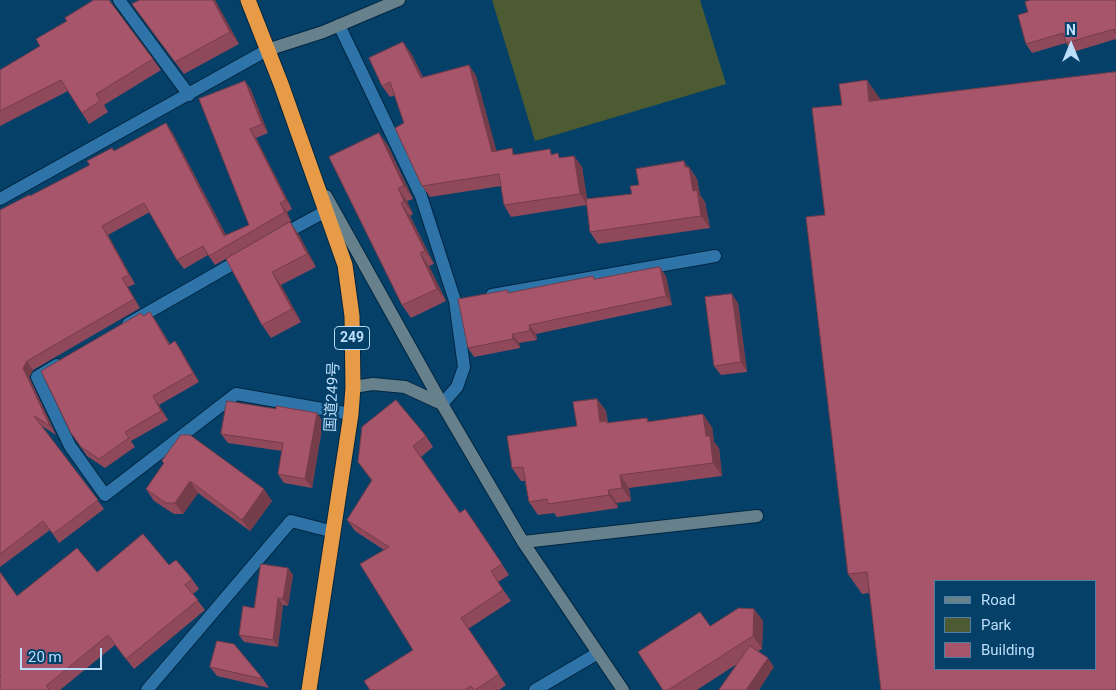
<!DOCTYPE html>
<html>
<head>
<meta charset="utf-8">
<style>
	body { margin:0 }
	#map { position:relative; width:1116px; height:690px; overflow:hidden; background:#054068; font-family:Roboto,sans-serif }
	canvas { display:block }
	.legend { position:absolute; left:934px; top:580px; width:162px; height:90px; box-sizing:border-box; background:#054068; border:1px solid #4e7fa3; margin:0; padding:6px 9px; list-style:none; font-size:15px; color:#bcdefb }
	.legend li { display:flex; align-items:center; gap:10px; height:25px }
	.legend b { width:25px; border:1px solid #4e7fa3 }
	.north { position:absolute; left:1046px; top:20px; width:50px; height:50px; -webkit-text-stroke:4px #054068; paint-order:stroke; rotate:0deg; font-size:14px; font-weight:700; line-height:20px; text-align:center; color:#bcdefb }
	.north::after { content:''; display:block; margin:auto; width:18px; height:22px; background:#bcdefb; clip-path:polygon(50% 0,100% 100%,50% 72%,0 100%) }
	.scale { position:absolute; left:20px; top:648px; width:82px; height:22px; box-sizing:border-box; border:2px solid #bcdefb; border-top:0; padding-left:6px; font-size:15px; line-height:18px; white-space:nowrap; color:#bcdefb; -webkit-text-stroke:4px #054068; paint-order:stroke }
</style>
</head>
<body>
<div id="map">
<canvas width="1116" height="690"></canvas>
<ul class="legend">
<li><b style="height:6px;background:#66808c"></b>Road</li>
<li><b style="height:14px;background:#4c5b31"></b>Park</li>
<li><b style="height:14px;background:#a7556a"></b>Building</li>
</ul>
<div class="north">N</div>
<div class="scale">20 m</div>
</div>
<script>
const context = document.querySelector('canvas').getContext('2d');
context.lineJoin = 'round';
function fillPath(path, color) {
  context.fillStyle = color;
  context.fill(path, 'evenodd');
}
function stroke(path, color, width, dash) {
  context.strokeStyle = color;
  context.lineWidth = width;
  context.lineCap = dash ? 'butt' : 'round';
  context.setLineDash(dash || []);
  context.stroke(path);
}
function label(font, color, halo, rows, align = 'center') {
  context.font = font + ' Roboto,"Noto Sans JP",sans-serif';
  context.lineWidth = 4.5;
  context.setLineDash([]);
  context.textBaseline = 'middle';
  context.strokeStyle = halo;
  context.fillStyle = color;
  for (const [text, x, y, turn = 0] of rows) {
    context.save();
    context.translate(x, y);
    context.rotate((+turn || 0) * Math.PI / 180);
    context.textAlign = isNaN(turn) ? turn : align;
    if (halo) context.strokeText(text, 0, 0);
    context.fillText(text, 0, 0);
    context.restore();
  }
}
const green = new Path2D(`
	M492 0H700L726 84 535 141Z`);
const street = new Path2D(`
	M119 0 189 95
	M339 25 421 196 455 301 464 367 457 387 442 404
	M0 199 267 50
	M280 236 326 211
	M492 295 715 256
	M128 324 243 258
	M57 365 37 377 70 446 105 495 236 394 351 414
	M147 690 291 521 334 532
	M535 690 598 653`);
const secondary = new Path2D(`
	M267 50 323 32 399 0
	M326 196 442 404 523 542 623 690
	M353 387 373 384 405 387 442 404
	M523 542 757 516`);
const highway = new Path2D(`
	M248 0 281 84 345 265 352 316 353 387 351 414 309 690`);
const wall = new Path2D(`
	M215 0 239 44 184 74 141 16Z
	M1116 0V39L1073 52 1066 43 1032 53 1026 44Z
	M411 53 423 77 469 65 476 76 496 151 516 154H553L561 158 574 156 582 167 587 199 632 194 639 185 689 167 697 179 700 195 705 202 710 228 598 244 590 232 587 205 511 217 504 205 501 186 430 197 422 186 404 123 395 95 390 97 382 86Z
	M153 59 161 70 104 105 108 112 89 124 68 91 0 126V70Z
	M867 80 869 593 862 594 848 574 825 215Z
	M245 81 251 90 268 133 256 138 292 209 287 212 291 221 215 265 208 255 184 269 177 260 150 212 108 235 135 284 128 287 140 308 33 370 29 377 56 435 42 426 104 509 59 543 50 530 0 567V210L30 196 90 165 114 151 172 132 226 235 249 225Z
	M379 133 388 146 413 199 407 201 413 214 410 216 434 264 429 266 446 301 411 318 402 305Z
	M290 222 299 235 316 267 281 285 301 322 271 338 262 325 226 259Z
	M666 276 672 305 536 334 537 340 519 343 520 348 474 357 468 348 510 293 596 279Z
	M738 303 747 372 721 375 714 366Z
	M143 316 156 321 170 344 181 350 199 382 159 405 168 420 131 441 135 447 105 468 87 456 71 433Z
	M597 399 606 411 608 423 647 418 649 422 712 427 714 442 719 448 722 476 629 488 631 501 617 503 618 508 557 517 554 513 538 515 529 502 525 481H521L512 468 577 426Z
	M276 409 317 413 323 422 312 488 284 483 278 474 282 451 228 443 221 434Z
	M426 436 433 447 421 457 460 513 473 520 509 575 498 582 511 601 468 629 506 685 499 690H370L413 650 384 550 355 531 347 520 372 481 358 462Z
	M162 461 272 501 250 531 198 493 183 514H174L154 501 146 489 164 463Z
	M288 568 293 575 288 606 283 605 278 647 244 642 239 635 254 608Z
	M97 572 192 579 199 589 193 594 205 610 134 669 115 645 60 690H0L1 676 17 596Z
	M754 609 763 621 762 649 758 651 774 667 737 664 697 690H663L711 626Z
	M210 667 263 679 269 688 217 676Z`);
const shadedWall = new Path2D(`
	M213 0H215L239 44 230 32Z
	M403 42 411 53 428 89 421 78Z
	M469 65 476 76 500 163 492 152Z
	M867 80 881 100 869 101Z
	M245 81 251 90 268 133 262 124Z
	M166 123 172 132 231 245 224 236Z
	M250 129 256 138 292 209 286 200Z
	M379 133 388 146 413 199 404 186Z
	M574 156 582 167 588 205 580 194Z
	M684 161 689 169V167L697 179 700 195 705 202 710 228 701 216 685 167Z
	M398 188 407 201 413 214 404 201Z
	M280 203 287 212 291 221 285 212Z
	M401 203 410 216 434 264 425 251Z
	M290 222 299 235 316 267 307 254Z
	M102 226 108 235 135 284 129 275Z
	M420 253 429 266 446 301 437 289Z
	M660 267 666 276 672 305 666 296Z
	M272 272 281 285 301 322 292 309Z
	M122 278 128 287 140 308 134 299Z
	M732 294 738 303 747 372 741 362Z
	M150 312 156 321 175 354 169 345Z
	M529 325 536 334 537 340 530 331Z
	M512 334 519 343 520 348 513 339Z
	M175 341 181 350 199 382 193 373Z
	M27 361 33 370 29 377 56 435 50 426 23 368Z
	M153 396 159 405 168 420 161 411Z
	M597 399 606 411 607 423 600 422Z
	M317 413 323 422 312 488 305 479Z
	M703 414 712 427 714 442 719 448 722 476 713 463 706 436Z
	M620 475 629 488 631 501 622 488Z
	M190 481 198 493 183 514 175 503Z
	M264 489 272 501 250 531 242 520Z
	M608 490 617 503 618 508 609 495Z
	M288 568 293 575 288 606 283 599Z
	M278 598 283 605 278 647 273 640Z
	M754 609 763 621 762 649 753 636Z
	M768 658 774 667 759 690H746Z`);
const building = new Path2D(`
	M94 0H109L153 59 96 94 100 101 82 113 61 80 0 111V70L40 46 36 39 67 21 65 18Z
	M140 0H213L230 32 175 62 132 4Z
	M1031 0H1116V32L1115 33 1114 29 1066 43 1063 33 1026 44 1018 15 1028 12 1025 2Z
	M403 42 421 78 469 65 492 152 512 148 513 155 550 149 551 155 558 153 559 158 574 156 580 194 504 205 499 174 422 186 395 128 404 123 390 82 382 86 369 58Z
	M1116 72V690H881L867 572 848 574 806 217 825 215 812 108 842 105 839 84 867 80 869 101ZM935 581H1095V669H935Z
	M245 81 262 124 250 129 286 200 280 203 285 212 209 256 203 246 177 260 144 203 102 226 129 275 122 278 134 299 27 361 23 368 50 426 34 416 98 500 53 534 43 521 0 554V210L29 195 30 196 90 165 87 161 112 148 114 151 166 123 224 236 249 225 199 99Z
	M379 133 404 186 398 188 404 201 401 203 425 251 420 253 437 289 402 305 329 157Z
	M684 161 685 167H689L693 191 697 190 701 216 590 232 586 199 632 194 630 186 639 185 636 169Z
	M290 222 307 254 272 272 292 309 262 325 226 259Z
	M660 267 666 296 529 325 530 331 512 334 513 339 468 348 458 299 508 290V293L593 276 594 279Z
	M732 294 741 362 714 366 705 297Z
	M150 312 169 345 175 341 193 373 153 396 161 411 125 432 129 438 99 459 81 447 71 433 41 371 141 313 143 316Z
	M597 399 600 422 606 421 607 423 647 418V422L703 414 706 436H710L713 463 620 475 622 488 608 490 609 495 548 504 547 499 529 502 523 467 512 468 507 436 577 426 573 402Z
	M396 400 426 436 413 446 460 513 465 509 502 564 491 571 503 590 461 618 499 674 475 690H474L471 686 465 690H370L364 681 413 650 360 564 389 547 347 520 372 480 358 462 362 427Z
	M227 401 276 409V406L317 413 305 479 278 474 283 443 221 434Z
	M181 435H190L264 489 242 520 190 481 175 503H166L146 489 164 463 162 461Z
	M143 534 169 565 176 560 192 579 185 585 198 600 126 659 108 635 46 686 50 690H0V677L1 676 0 675V572L17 596 77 548 97 572Z
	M261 564 288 568 283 599 278 598 273 640 239 635 243 606 254 608Z
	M739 608 754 609 753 636 668 690H663L638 652 700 612 710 626Z
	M217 641 234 644 263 679 210 667Z
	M750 646 768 658 746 690H719Z`);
const shields = [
	[352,338,35]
];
const shieldNames = [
	["249",352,338]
];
const streetNames = [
	["国道249号",333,397,-87]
];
fillPath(green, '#4c5b31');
stroke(street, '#002641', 14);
stroke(secondary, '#002641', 14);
stroke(highway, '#002641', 17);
stroke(street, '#2e74a9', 12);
stroke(secondary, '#66808c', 12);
stroke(highway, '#e89b47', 15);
fillPath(wall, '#90495b');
fillPath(shadedWall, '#753c4a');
fillPath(building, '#a7556a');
stroke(building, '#753c4a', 1);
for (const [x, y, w] of shields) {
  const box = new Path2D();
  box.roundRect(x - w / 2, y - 11.5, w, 23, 4);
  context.fillStyle = '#054068';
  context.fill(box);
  stroke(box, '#bcdefb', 1);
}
label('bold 14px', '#bcdefb', null, shieldNames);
label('15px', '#bcdefb', '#054068', streetNames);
</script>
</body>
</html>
